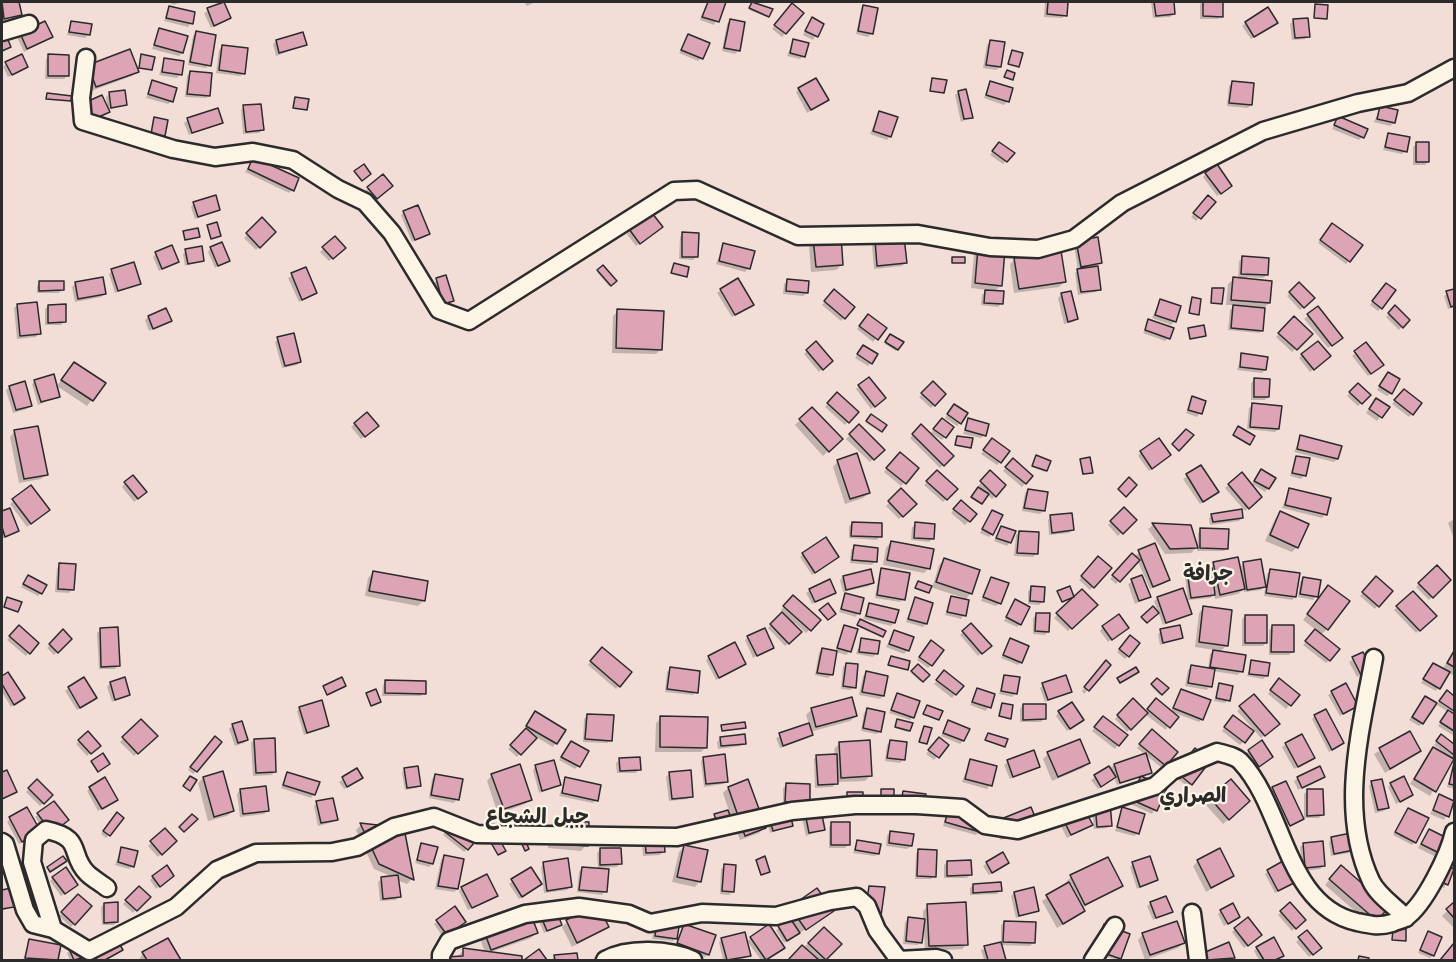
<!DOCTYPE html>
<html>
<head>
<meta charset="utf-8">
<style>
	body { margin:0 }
	#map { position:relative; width:1456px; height:962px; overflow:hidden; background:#f2ddd7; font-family:"Shantell Sans",sans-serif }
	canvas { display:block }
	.frame { position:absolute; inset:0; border:3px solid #2b2b2b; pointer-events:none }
</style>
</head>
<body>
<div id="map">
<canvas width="1456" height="962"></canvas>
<div class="frame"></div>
</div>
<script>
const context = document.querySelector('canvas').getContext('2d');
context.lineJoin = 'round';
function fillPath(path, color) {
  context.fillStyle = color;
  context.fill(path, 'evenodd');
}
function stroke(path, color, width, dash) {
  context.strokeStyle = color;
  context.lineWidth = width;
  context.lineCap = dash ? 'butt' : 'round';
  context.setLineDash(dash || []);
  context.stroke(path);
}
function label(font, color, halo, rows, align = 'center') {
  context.font = font + ' "Shantell Sans","Playpen Sans Arabic",sans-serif';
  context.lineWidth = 4.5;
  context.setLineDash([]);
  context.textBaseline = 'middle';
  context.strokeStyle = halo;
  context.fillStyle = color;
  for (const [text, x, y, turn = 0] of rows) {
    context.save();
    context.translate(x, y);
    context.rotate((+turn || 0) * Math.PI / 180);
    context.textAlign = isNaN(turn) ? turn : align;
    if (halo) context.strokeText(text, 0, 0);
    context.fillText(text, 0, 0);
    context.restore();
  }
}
const shadow = new Path2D(`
	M2 2H17L20 14 2 21Z
	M171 2H183L172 5Z
	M524 2H535L527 6Z
	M707 2H725L714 25 700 20Z
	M753 2 771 9 767 17 749 10Z
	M1045 2H1066L1065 15 1062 18 1044 17Z
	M1151 2H1173L1174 14 1170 17 1153 18Z
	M1203 2H1222V16L1218 19H1200V4Z
	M223 3 229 18 211 28 204 13Z
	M864 7 872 33 868 37 856 34 861 10Z
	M169 8 191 23 188 27 164 21Z
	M789 9 802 13 782 37 772 29Z
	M812 19 822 24 813 40 803 35Z
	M1294 20 1308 36 1305 39 1292 40 1290 24Z
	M730 21 738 51 735 54 722 51 727 24Z
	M71 22 88 35 85 38 67 35Z
	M1246 23 1273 26 1251 39 1242 26Z
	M159 30 182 53 179 56 152 49Z
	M196 33 209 65 206 68 188 65 193 36Z
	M21 34 51 37 24 52 17 37Z
	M688 36 702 58 698 61 679 53Z
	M794 40 804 56 800 59 787 56Z
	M276 41 306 45 276 56 273 44Z
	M990 42 1000 67 996 70 983 68 987 45Z
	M223 46 244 73 240 76 216 73 219 50Z
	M49 56 67 76 64 79H45L46 59Z
	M164 60 180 74 177 78 159 75Z
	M6 64 26 67 8 77 3 67Z
	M84 71H137L132 76 91 91Z
	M190 72 209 95 206 98 185 97 187 76Z
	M153 82 172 101 168 104 146 98Z
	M990 83 1008 101 1004 105 984 98Z
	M1232 83 1251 105 1248 108 1227 106 1229 86Z
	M799 89 827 100 807 113 796 92Z
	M959 92 971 117 961 122 955 95Z
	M109 94 126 104 108 110 106 97Z
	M244 107 262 130 259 133 243 134 241 110Z
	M1381 107 1394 123 1390 126 1374 122Z
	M880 112 890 136 887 140 870 134Z
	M1338 118 1362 137 1359 140 1332 129Z
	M188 120 221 122 189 135 184 123Z
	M1389 134 1405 151 1402 154 1383 150Z
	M1417 144 1428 162 1425 165H1413V147Z
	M996 147 1006 161 1003 164 990 155Z
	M254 159 292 190 289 193 245 172Z
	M1206 174 1227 189 1217 196 1203 177Z
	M368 188 388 189 373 201 365 192Z
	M1209 198 1214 202 1196 221 1191 217Z
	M194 203 219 210 195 219 191 207Z
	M404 212 428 234 425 237 412 242 401 215Z
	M262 220 274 232 256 250 244 238Z
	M1329 228 1349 261 1346 264 1318 243Z
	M658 230 636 246 627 234 630 231Z
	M683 234 696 257 693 260 679 259 680 237Z
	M335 238 344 248 329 261 320 252Z
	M814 239 842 265 836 270 811 272 809 245Z
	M875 241 905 263 902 266 874 269 872 245Z
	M1077 242 1101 262 1096 266 1099 289 1096 292 1078 295 1075 273 1078 270 1074 245Z
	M724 245 749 268 745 272 716 264Z
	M211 248 228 260 215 268 208 252Z
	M979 249 1001 285 994 292 1001 304 998 307 981 305 982 295 987 290 971 288 974 255Z
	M186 251 202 260 185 266 183 254Z
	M156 254 177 262 159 271 153 257Z
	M1243 258 1267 275 1263 278 1247 277 1269 303 1264 308 1262 330 1259 333 1228 330 1230 310 1235 305H1226L1228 284 1234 279H1238L1239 261Z
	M1015 259 1065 281 1059 287 1014 293 1010 264Z
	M603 267 615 281 609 286 597 272Z
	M305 269 316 293 299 302 288 278Z
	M112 271 139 284 115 293 109 274Z
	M445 277 452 300 440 306 433 283Z
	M102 279 105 294 101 297 75 302 72 287 75 284Z
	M787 281 807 293 803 296 783 294 784 284Z
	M40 283 62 290 59 293H37V286Z
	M1299 284 1313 298 1300 310 1287 296Z
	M1383 288 1381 308 1378 311 1370 305Z
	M721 290 749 308 732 317 717 293Z
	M1454 290V307L1448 309 1444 296Z
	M834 291 853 307 841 321 822 305Z
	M1061 295 1076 319 1073 322 1064 324 1058 298Z
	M1160 301 1175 321 1171 325 1152 318Z
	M18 305 39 333 36 337 17 339 14 308Z
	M48 306 64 322 61 325H45V309Z
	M1395 307 1408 320 1399 330 1386 317Z
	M1317 308 1338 341 1328 348 1304 319Z
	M618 311 661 349 656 354 612 353 613 316Z
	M148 317 170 320 149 331 145 320Z
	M1294 318 1311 334 1292 352 1276 337Z
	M865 319 885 328 873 342 857 329Z
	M1149 321 1169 338 1165 341 1143 333Z
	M889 337 901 343 896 351 885 344Z
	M278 339 300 361 297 365 282 368 275 342Z
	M816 343 831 361 819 372 804 354Z
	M1366 344 1379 368 1368 376 1352 356Z
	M863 346 871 363 868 366 855 358Z
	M1242 355 1265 369 1262 373 1237 370Z
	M1302 355 1326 359 1310 372 1299 358Z
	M69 369 104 383 87 406 57 386Z
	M1388 373 1391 393 1387 396 1377 390Z
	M868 379 880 401 871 409 856 389Z
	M1255 380 1268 397 1265 400H1251V383Z
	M35 381 58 396 38 405 32 384Z
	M933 383 944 394 931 408 919 397Z
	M1358 385 1369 395 1358 406 1347 396Z
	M10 387 30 405 27 409 13 413 6 390Z
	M837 394 857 412 845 425 825 407Z
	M1401 394 1420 404 1409 417 1392 404Z
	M1193 398 1200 413 1197 417 1186 413Z
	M1373 403 1387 408 1377 421 1366 413Z
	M1253 405 1278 429 1275 432 1247 429 1249 408Z
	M812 409 840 439 823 456 795 425Z
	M951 409 960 423 957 426 945 418Z
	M367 414 373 429 361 439 351 427Z
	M871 416 885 426 880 432 866 423Z
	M969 420 984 435 981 438 963 434Z
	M939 423 945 437 942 440 931 433Z
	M859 426 882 450 870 462 846 439Z
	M921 426 951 456 940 468 910 438Z
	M15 431 46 474 41 479 19 483 10 437Z
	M1301 437 1337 459 1334 462 1294 452Z
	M989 444 1000 462 997 465 981 454Z
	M1141 452 1166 458 1149 471 1138 456Z
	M897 457 917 468 901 486 884 472Z
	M1296 457 1305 475 1301 479 1290 476Z
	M1035 458 1046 470 1045 472 1032 467Z
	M1013 460 1031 476 1022 487 1003 471Z
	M1080 460 1090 473 1082 475Z
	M838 461 869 493 863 498 845 504 833 467Z
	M1201 467 1214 495 1200 504 1183 479Z
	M1261 471 1268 488 1265 492 1252 484Z
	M937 472 956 489 943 502 924 485Z
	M990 473 1004 486 992 499 987 494 980 504 971 498 980 487 978 486Z
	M1241 474 1260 497 1245 511 1225 488Z
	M125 483 142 495 134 502 122 487Z
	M31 487 45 513 27 527 10 504Z
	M901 490 915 504 899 519 886 506Z
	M1028 490 1044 510 1040 514 1022 511 1025 493Z
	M1289 490 1326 514 1322 518 1282 508Z
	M961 502 975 514 965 525 951 513Z
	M9 510 17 531 2 539V513Z
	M1124 510 1135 520 1118 536 1108 525Z
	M992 512V534L989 537 980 533Z
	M1280 513 1297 547 1292 552 1265 541 1275 519Z
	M1212 515 1242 517 1239 521 1210 525 1209 518Z
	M1051 517 1073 529 1069 533 1049 535 1048 520Z
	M1454 519V539L1448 523Z
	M853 523 880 536 877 540 849 538V526Z
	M916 524 932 539 929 542 911 540 912 527Z
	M1153 525 1190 527 1196 548 1191 553 1165 554 1148 529Z
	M1001 528 1010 542 1007 546 994 541Z
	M1201 530 1227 548 1224 551H1197L1198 533Z
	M1019 532 1036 554 1033 557 1014 556 1016 535Z
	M891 542 929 568 924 573 883 565 886 548Z
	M1154 545 1169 579 1165 583 1150 589 1137 560 1116 584 1110 579 1132 555 1134 556Z
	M854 547 875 561 872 565 850 563 851 550Z
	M803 554 834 560 812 575 800 557Z
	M1098 558 1110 568 1090 590 1079 580Z
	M944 560 971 593 964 601V615L961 619 945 615 951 598 964 601V598L930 587 927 593 915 589 918 583 932 588 939 565Z
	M1214 564 1239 568 1243 564 1264 586 1261 590 1244 592V589L1238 594 1215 599 1214 594 1210 598 1188 600 1185 576 1188 572 1208 569Z
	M60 565 72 589 69 593 55 592 57 568Z
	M1437 567 1449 580 1429 600 1416 587Z
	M882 570 904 599 900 602 875 598 879 573Z
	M1270 571 1298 593 1292 600 1264 596 1267 574Z
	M373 573 423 601 418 606 365 596 368 578Z
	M28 577 41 593 38 596 21 587Z
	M843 577 872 583 869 586 843 592 840 580Z
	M1141 577 1149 597 1135 604 1128 584Z
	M992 578 1000 603 996 606 981 601Z
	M1304 578 1316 596 1313 600 1298 597 1300 582Z
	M1376 578 1391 591 1375 609 1360 596Z
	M1328 587 1327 629 1321 635 1329 660 1326 663 1303 645 1316 630 1303 620Z
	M1032 588 1043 601 1039 605 1028 604V591Z
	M810 590 834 593 812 604 806 593Z
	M1082 591 1095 605 1068 631 1054 618Z
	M1413 593 1435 616 1416 633 1394 610Z
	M846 595 863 599 856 617 839 612Z
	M793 597 819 620 806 633 795 623 794 625 800 632 785 646 768 628 783 613 781 610Z
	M1158 598 1190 614 1163 625 1154 601Z
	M915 599 926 624 923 627 906 622Z
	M1015 601 1020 624 1017 627 1004 621Z
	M870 604 894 623 891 626 863 619Z
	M1204 608 1227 645 1220 652 1241 671 1238 675 1213 671 1210 686 1207 690 1185 686 1188 670 1191 667 1208 669 1210 654 1215 650 1195 647 1199 613Z
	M1036 615 1048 631 1045 635 1033 634V618Z
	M1245 616 1266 642 1263 646H1242V619Z
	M859 622 881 636 857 626Z
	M971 625 990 646 978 656 960 635Z
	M19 627 37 643 26 656 7 640Z
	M844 627 850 651 846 655 836 652 831 675 828 678 815 675 819 653 822 650 835 652Z
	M1103 627 1124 631 1108 642 1100 631Z
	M1272 627 1292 652 1289 655H1269V630Z
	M101 630 119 665 115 669H99L97 633Z
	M1161 631 1181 638 1160 645 1158 634Z
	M63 632 70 639 54 655 47 648Z
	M894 632 908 650 904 654 886 647Z
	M748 637 772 647 753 658 745 640Z
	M861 640 876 654 873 657 856 654Z
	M1011 640 1021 662 1018 665 1001 658Z
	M1127 640 1128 656 1125 659 1117 652Z
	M928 645 931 665 928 668 917 660Z
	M1454 650V676L1448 672 1436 691 1421 683 1433 665 1442 670Z
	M599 652 619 686 616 689 588 665Z
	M1363 654 1367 672 1357 677 1349 662Z
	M709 657 744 664 716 680 706 660Z
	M890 659 906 669 888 666Z
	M1252 662 1266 676 1263 679 1247 676Z
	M846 664 854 687 851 690 841 689 843 667Z
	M1109 665 1084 694 1082 691 1103 666Z
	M918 666 927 675 921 682 911 673Z
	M671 668 696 692 693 695 665 692 667 672Z
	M867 673 883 696 880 699 859 695 863 676Z
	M7 674 19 701 11 707 2 692V678Z
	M941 675 962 686 952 698 934 684Z
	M1005 676 1016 693 1012 697 999 694Z
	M1157 680 1167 688 1160 695 1151 686Z
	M386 682 424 693 421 696H382L383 685Z
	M110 683 129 695 112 702 107 687Z
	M1276 683 1298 695 1286 709 1268 694Z
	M1043 685 1070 691 1045 702 1040 688Z
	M1220 685 1228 700 1225 703 1214 701Z
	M1345 685 1356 705 1340 716 1328 695Z
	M69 688 95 698 77 710 65 691Z
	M977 689 993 695 986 711 970 705Z
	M1181 690 1202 719 1199 722 1172 712 1166 730 1145 714 1127 732 1115 719 1133 700 1146 712 1153 703 1171 712Z
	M1447 692 1454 697V736L1438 726 1448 712 1437 705Z
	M898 695 913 717 910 720 889 713Z
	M1254 696 1278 724 1261 738 1237 711Z
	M851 699 856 716 850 721 810 732 808 738 780 748 776 738 809 724 806 715 811 710Z
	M1422 701V723L1419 726 1409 720Z
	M1023 705 1044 719 1041 722H1020V709Z
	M300 708 328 726 304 735 297 711Z
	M867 710 880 731 877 734 861 731 864 713Z
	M1059 712 1082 720 1067 731 1056 716Z
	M587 715 611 740 607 743 583 742 584 719Z
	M532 716 564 730 553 747 536 737 517 757 508 749 526 731Z
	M1315 716 1342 743 1339 746 1329 752 1312 719Z
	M661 718 706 747 701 752H655L656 723Z
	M898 720 909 731 907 732 895 728Z
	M1230 720 1252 732 1240 745 1222 731Z
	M141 721 156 736 134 756 120 742Z
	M1100 721 1126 735 1115 749 1092 731Z
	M948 722 963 741 960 744 941 736Z
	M233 725 247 740 244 743 235 746 229 729Z
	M1152 731 1176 752 1162 768 1137 748Z
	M88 733 99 745 87 756 76 744Z
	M1409 733 1420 751 1385 773 1374 754Z
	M987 736 1004 746 985 741Z
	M1301 736 1310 761 1294 769 1282 747Z
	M1441 736 1454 746V755L1430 796 1410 784 1428 754 1433 749 1441 753 1442 751 1434 745Z
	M721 738 744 743 741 746 718 749 717 742Z
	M254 740 275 771 272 775 253 776 251 743Z
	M212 741 196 771 193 774 188 770Z
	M890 741 903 760 900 763 885 761 887 745Z
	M936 742 947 745 934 760 926 754Z
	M1261 742 1268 760 1255 769 1245 754Z
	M571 743 578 766 575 769 559 760Z
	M840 743 871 775 865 781 836 782 833 787 815 788 814 759 817 756 835 755 834 749Z
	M1192 753 1191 784 1188 787 1174 776Z
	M1048 754 1088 763 1083 768 1052 781 1043 759Z
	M704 758 726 781 723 784 704 787 701 761Z
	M620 760 639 769 636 773H617L616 763Z
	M970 761 990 785 987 789 962 782Z
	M1008 762 1039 766 1010 779 1004 765Z
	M1114 765 1150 772 1140 777 1165 789 1152 814 1128 803 1139 778 1117 785 1114 777 1098 789 1091 780Z
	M1454 765V789L1447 787Z
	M536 766 560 785 539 793 533 770Z
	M405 769 419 785 416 788 405 790 402 772Z
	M357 770 361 778 344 789 339 782Z
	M6 772 15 792 2 800V774Z
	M670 773 691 796 688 799 669 801 666 777Z
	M288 774 314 794 311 798 281 788Z
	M492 775 531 799 525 804 498 814 487 781Z
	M435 776 457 799 454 803 429 798 432 779Z
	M1323 776 1298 790 1294 781 1298 778Z
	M203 778 233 811 227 816 208 821 198 783Z
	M566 779 596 800 593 803 559 796Z
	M37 781 51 795 40 806 26 792Z
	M1231 781 1243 806 1223 824 1205 804Z
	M1372 782 1387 807 1384 811 1375 813 1369 786Z
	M1285 783 1301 819 1286 826 1269 792Z
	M1391 784 1411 795 1396 804 1388 787Z
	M786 785 805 805 783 804V788Z
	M90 788 116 800 98 811 87 791Z
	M728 788 764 828 759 833 740 840 733 822 716 831 712 819 729 811 723 793Z
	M240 790 268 811 264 814 240 817 237 794Z
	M1307 791 1322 815 1319 818H1304V794Z
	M903 792 921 812 918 816 898 813 900 796Z
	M1440 796 1454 802 1444 820 1430 814Z
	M54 803 48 835 35 817Z
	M317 803 336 819 333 822 318 826 314 806Z
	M1092 808 1111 825 1107 828 1094 829Z
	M948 809 979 832 976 835 943 826Z
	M1123 809 1138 833 1134 836 1115 831Z
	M1408 810 1415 842 1412 845 1393 835Z
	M805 814 824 829 806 836 802 818Z
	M1056 816 1091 824 1067 838Z
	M114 817 109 835 106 838 101 834Z
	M766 818 791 825 770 833Z
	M10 819 36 835 19 844 7 822Z
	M554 821 586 845 581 851 548 848 549 827Z
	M832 824 848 845 845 848H829V827Z
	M361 825 402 830 412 879 407 884 397 880 399 896 396 900 380 901 378 882 382 879 393 877 374 869 356 830Z
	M451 826 467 849 464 852 443 835Z
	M994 826 1033 827 1000 840Z
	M165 830 175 841 158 857 148 846Z
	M1429 831 1445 839 1434 856 1418 848Z
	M891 832 911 846 907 849 886 846 887 835Z
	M1332 838 1353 850 1349 853 1331 856 1329 842Z
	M646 840 663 851 660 855 643 856 642 844Z
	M858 841 878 853 875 856 853 853Z
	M422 844 432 864 429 867 415 863Z
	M1304 844 1323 866 1320 869 1302 871 1300 847Z
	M684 847 700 881 695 887 672 882 679 852Z
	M122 848 133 866 129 869 115 865Z
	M600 850 620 864 617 867 598 868 597 853Z
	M919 850 934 876 931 879H915L916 853Z
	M1002 854 1007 863 989 875 983 866Z
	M444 857 457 889 454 892 435 889 441 860Z
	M1198 861 1232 876 1206 892 1193 866Z
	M947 862 970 875 967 878H944V865Z
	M544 863 570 886 567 890 544 893 541 867Z
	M1133 864 1157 880 1137 889 1130 867Z
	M725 866 733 891 729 895 720 894 721 869Z
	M582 868 605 891 602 895 577 892 579 872Z
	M530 869 537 887 519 899 509 884Z
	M1453 870 1444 888 1431 883Z
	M1268 871 1297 882 1275 893 1265 874Z
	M1336 872 1387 907 1371 925 1325 885Z
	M153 877 169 879 156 889 150 880Z
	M1071 877 1121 886 1082 908 1083 911 1078 916 1057 928 1042 901 1067 885 1066 882Z
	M53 878 73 888 61 896 50 881Z
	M973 885 1000 891 997 894 970 895V888Z
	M139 888 149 897 133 913 123 904Z
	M462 888 496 896 468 910 459 891Z
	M9 890 12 907 2 911V891Z
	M1014 893 1038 910 1016 918 1011 896Z
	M78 896 90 907 71 927 59 916Z
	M1151 903 1171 911 1153 920 1147 906Z
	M104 904 117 922 114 925H102L101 907Z
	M1290 904 1304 919 1292 931 1278 915Z
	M1454 904V928L1442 916Z
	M928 906 967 944 962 949 925 951 924 932 918 945 903 944 905 922 909 918 923 920V911Z
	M455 909 464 921 443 937 434 924Z
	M1221 911 1239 917 1224 926 1218 914Z
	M536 914 560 925 544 933Z
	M785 914 826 916 784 943 776 930 790 920Z
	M655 917 676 938 673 941 652 939Z
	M567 922 607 927 572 947 562 927Z
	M1005 922 1033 943 1030 946 1000 945 1004 960H984L981 950 1001 943V925Z
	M685 926 708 954 705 957 675 947Z
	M768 926 780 951 765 960H761L747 941Z
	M1105 926 1120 958 1118 960 1093 953Z
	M824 929 839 944 823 960H790Z
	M1235 929 1257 938 1244 948 1232 932Z
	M1307 932 1317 951 1309 957 1296 942Z
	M485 933H536L531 938 488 953 521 958V960H444L456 958 464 950 485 953 480 938Z
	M1428 933 1433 955 1430 958 1418 953Z
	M1143 934 1183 943 1178 948 1145 960 1138 940Z
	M722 939 749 956 741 960H723L719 942Z
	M168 940 179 960H139L143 953Z
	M29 941 59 947 56 960H23Z
	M1257 948 1282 956 1276 960H1259L1254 951Z
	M70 950 87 955 78 960H70L67 953Z
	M118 953 105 960H92L89 957Z
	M575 954 576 960H551L555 956Z
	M1201 958H1234L1231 960H1202Z`);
const building = new Path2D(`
	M2 2H19L22 15 4 19Z
	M224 2 231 18 214 26 207 8Z
	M708 2H726L719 22 702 17Z
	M752 2 773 9 769 17 749 8Z
	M1048 2H1068L1067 16 1047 14Z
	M1154 2H1174L1175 14 1156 16Z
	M1203 2H1223V17L1203 16Z
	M792 3 804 13 786 34 774 25Z
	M1315 4 1328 5 1327 19 1314 18Z
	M863 5 878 8 873 34 858 31Z
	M169 6 195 12 193 24 166 18Z
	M1268 7 1278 23 1254 37 1245 22Z
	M812 17 824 24 818 37 805 31Z
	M1308 18 1310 37 1295 38 1293 19Z
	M730 19 745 22 740 51 724 48Z
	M45 21 53 37 27 49 20 33Z
	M71 21 92 24 90 35 69 32Z
	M159 28 188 36 183 53 154 45Z
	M196 31 216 35 211 66 190 62Z
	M303 32 307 45 279 53 276 40Z
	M5 33 11 47 2 51V35Z
	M688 34 710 43 703 59 681 50Z
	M793 39 809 43 805 57 790 53Z
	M990 40 1005 42 1001 67 986 65Z
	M222 45 248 48 245 74 219 70Z
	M130 49 139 72 96 87 88 65Z
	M1012 50 1023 53 1019 67 1008 64Z
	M22 54 28 67 12 75 5 62Z
	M48 54 69 55V76H48Z
	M141 54 155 57 152 70 139 68Z
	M164 58 184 61 182 75 162 72Z
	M1007 70 1015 73 1013 80 1004 77Z
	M190 71 212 73 210 96 187 94Z
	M816 78 829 100 811 110 798 88Z
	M932 78 947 80 944 93 930 91Z
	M152 80 177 88 173 102 148 94Z
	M990 81 1013 88 1009 102 986 95Z
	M1232 81 1254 83 1252 105 1229 103Z
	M966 89 973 118 964 119 958 91Z
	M125 90 127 105 111 108 109 92Z
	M47 93 72 96 71 101 46 99Z
	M102 95 110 112 94 119 86 102Z
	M295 97 309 99 307 110 293 108Z
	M261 104 264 130 246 132 243 105Z
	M1380 106 1398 110 1395 123 1377 119Z
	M218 108 223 123 192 133 187 118Z
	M879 111 898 117 891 137 873 131Z
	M1338 116 1368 129 1364 138 1334 125Z
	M154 117 168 120 165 136 151 134Z
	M1388 133 1410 137 1407 152 1385 147Z
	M999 142 1015 153 1007 162 992 151Z
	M1416 142H1429V162H1416Z
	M253 157 299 178 294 191 248 169Z
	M364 164 371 174 362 181 354 171Z
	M1217 164 1232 186 1221 194 1205 173Z
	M383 174 393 186 377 199 367 187Z
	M216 195 220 210 198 217 193 202Z
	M1208 195 1216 202 1201 219 1193 213Z
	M418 205 430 234 415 240 403 211Z
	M652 213 663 227 640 244 629 229Z
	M262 217 276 232 260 248 246 233Z
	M217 222 221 236 211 239 207 225Z
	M1332 223 1363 245 1350 262 1320 240Z
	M198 228 200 237 185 240 183 231Z
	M682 232 699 233 698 257H682Z
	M335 236 346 248 333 259 322 247Z
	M841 236 843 265 816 267 813 238Z
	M904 237 907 263 877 266 875 240Z
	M1098 237 1102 263 1081 267 1076 241Z
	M222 242 230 261 218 266 210 247Z
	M723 243 755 251 750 269 719 261Z
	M172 245 179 262 162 269 155 252Z
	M202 246 204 261 188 264 185 249Z
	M978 248 1005 250 1002 286 975 283Z
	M1061 251 1066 282 1019 289 1014 258Z
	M1242 256 1269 258 1268 275 1241 274Z
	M952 257H965V263H952Z
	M134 262 141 284 118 291 111 269Z
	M674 263 689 267 687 277 671 273Z
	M603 265 617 281 611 286 597 270Z
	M1098 266 1101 290 1081 292 1077 269Z
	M306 267 317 293 302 300 291 273Z
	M446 275 454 301 443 304 436 278Z
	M103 277 106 294 78 299 75 282Z
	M1233 277 1272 281 1270 303 1231 300Z
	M738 278 754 305 735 315 720 289Z
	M787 279 809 281 808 293 786 291Z
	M39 281H64V290L39 291Z
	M1299 282 1315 298 1304 308 1289 292Z
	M1386 283 1396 290 1382 309 1372 301Z
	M1212 288H1224L1222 304 1211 303Z
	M834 289 855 307 845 319 824 301Z
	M1454 289V306L1451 307 1446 291Z
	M985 290 1004 291 1003 304 984 303Z
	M1071 291 1078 319 1068 322 1061 293Z
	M1192 297 1201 299 1199 315 1189 313Z
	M1160 299 1181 306 1176 322 1155 315Z
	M37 302 41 334 20 336 17 304Z
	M66 304V322L48 323V305Z
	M1233 305 1265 308 1263 331 1231 328Z
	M1395 305 1410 320 1403 328 1388 313Z
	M1318 306 1343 338 1332 346 1307 314Z
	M166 308 172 321 153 329 148 316Z
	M617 309 664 311 662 350 616 348Z
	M868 314 887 328 878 340 859 326Z
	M1294 316 1313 334 1297 350 1278 333Z
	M1148 319 1174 328 1170 339 1145 330Z
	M1204 325 1206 336 1190 339 1188 328Z
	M294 333 301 362 285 366 277 337Z
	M890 334 904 342 898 350 885 342Z
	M816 341 833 361 823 370 806 350Z
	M1318 341 1331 356 1314 370 1301 354Z
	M1366 342 1384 365 1371 374 1354 351Z
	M863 345 878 354 872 364 857 354Z
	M1241 353 1268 357 1266 370 1240 367Z
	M74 362 106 383 93 401 61 380Z
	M1388 372 1400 379 1392 394 1379 386Z
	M54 374 60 397 41 402 34 380Z
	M869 377 886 398 875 407 858 385Z
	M1254 378 1270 379 1269 397H1254Z
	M25 381 32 406 16 410 9 386Z
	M933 381 946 394 935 406 921 393Z
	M1358 383 1371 395 1362 404 1349 392Z
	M1404 389 1422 403 1413 415 1394 400Z
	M837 392 859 412 849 423 827 403Z
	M1192 396 1206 401 1202 414 1188 410Z
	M1376 398 1390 407 1382 418 1369 409Z
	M1252 403 1282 406 1279 429 1250 427Z
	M954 404 968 413 961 424 947 414Z
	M812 407 843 439 829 452 799 419Z
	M367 412 379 426 365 437 354 423Z
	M871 414 887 425 882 432 866 421Z
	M942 418 954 427 946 438 933 429Z
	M968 418 989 424 986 436 965 430Z
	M859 424 885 450 874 460 849 434Z
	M921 424 954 456 944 466 912 434Z
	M38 426 48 475 24 479 14 430Z
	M1238 426 1255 436 1250 445 1233 435Z
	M1186 429 1194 435 1179 451 1172 444Z
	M1300 435 1342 446 1338 459 1297 449Z
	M957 436 973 438 971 448 955 445Z
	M992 438 1010 451 1001 463 983 450Z
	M1159 438 1171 455 1152 469 1140 451Z
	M900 452 919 468 906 484 886 468Z
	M857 453 870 493 850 499 837 460Z
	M1036 455 1051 461 1047 471 1032 466Z
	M1296 456 1310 458 1306 476 1292 473Z
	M1090 457 1093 473 1083 474 1080 459Z
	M1013 458 1033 476 1026 484 1005 467Z
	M1201 465 1219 492 1203 502 1186 474Z
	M1261 469 1276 478 1269 489 1254 481Z
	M937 470 958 489 947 500 926 481Z
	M990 470 1006 485 996 497 980 481Z
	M1242 472 1262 497 1249 509 1228 484Z
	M133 475 147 492 138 499 124 482Z
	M1129 477 1137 485 1126 497 1118 489Z
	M31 485 50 510 31 524 12 499Z
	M978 487 989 494 982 504 971 497Z
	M901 488 917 504 903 517 888 501Z
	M1289 488 1331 498 1327 515 1285 505Z
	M1028 489 1048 492 1045 511 1024 508Z
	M961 500 977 514 970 522 953 509Z
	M1124 507 1137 520 1123 534 1110 521Z
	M10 508 19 531 5 537 2 527V511Z
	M1242 509 1243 518 1213 522 1211 514Z
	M992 510 1003 515 993 535 982 529Z
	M1280 511 1309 524 1298 548 1270 535Z
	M1072 513 1074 530 1052 533 1050 515Z
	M852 522 882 523V537L851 536Z
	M915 522 935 524 934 539 914 538Z
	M1152 523 1191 525 1198 548 1170 549Z
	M1001 526 1016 531 1011 543 996 538Z
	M1200 528 1229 529 1228 549 1200 548Z
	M1019 531 1039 532 1038 554 1017 553Z
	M826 537 839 557 815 573 802 553Z
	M891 541 934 549 930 569 887 560Z
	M1155 543 1170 580 1153 587 1138 550Z
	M854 545 878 548 877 562 852 560Z
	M1132 553 1140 560 1120 582 1112 575Z
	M1098 556 1112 568 1094 588 1081 576Z
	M1238 557 1245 589 1220 595 1213 562Z
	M944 558 980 570 972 594 936 582Z
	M1261 559 1266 587 1247 590 1243 562Z
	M59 563 76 564 74 590 58 589Z
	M1437 565 1451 580 1433 598 1418 583Z
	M881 568 910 573 905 600 877 595Z
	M1212 568 1215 595 1191 598 1187 571Z
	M871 569 874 583 846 590 843 576Z
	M1270 569 1300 573 1296 597 1266 593Z
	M373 571 428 581 425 601 369 591Z
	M28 575 47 585 42 594 23 584Z
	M1142 575 1151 597 1139 601 1131 579Z
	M1376 576 1393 591 1379 607 1362 592Z
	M991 577 1009 583 1001 604 983 597Z
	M1303 577 1321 580 1318 597 1300 594Z
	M830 579 836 593 815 602 809 589Z
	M918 581 932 586 929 593 915 588Z
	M1328 585 1350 601 1328 630 1307 614Z
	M1031 586 1045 587 1044 602 1030 601Z
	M1070 586 1074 597 1062 602 1057 591Z
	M1183 588 1192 614 1166 623 1157 597Z
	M1082 589 1098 605 1072 629 1056 613Z
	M1413 591 1437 616 1420 631 1396 606Z
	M845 593 864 598 860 614 841 609Z
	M793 595 821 620 811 631 783 606Z
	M951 596 969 600 966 616 947 612Z
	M7 597 22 602 18 612 4 607Z
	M915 597 933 603 927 624 908 619Z
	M1015 599 1030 607 1021 625 1006 617Z
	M828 603 836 614 828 620 819 610Z
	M869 603 899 610 895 623 866 616Z
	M1153 606 1159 613 1147 623 1141 617Z
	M1203 606 1232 610 1228 646 1199 642Z
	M782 612 802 632 789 644 770 624Z
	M1036 613H1050L1049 632 1035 631Z
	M1119 614 1129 628 1112 640 1102 626Z
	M1245 615H1267V643H1245Z
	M860 619 886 631 883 637 857 625Z
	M971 623 992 646 982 654 962 631Z
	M19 625 39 643 30 654 9 636Z
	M844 625 858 629 851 652 837 648Z
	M1180 625 1183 638 1163 643 1160 629Z
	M1272 625H1294V652H1271Z
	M118 627 120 666 101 667 100 628Z
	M765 628 774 648 757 656 747 636Z
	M63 629 72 639 58 653 49 644Z
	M1315 629 1340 649 1330 661 1305 641Z
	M894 630 914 637 909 651 889 644Z
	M1130 635 1140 643 1129 657 1119 649Z
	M861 638 880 641 878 654 859 652Z
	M1010 638 1029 646 1022 663 1003 655Z
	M931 640 944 650 932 666 919 657Z
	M735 642 746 664 719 678 708 656Z
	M602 647 632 672 620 687 590 661Z
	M822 648 837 651 833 675 817 673Z
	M1213 650 1246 655 1243 672 1210 667Z
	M1454 651V667L1447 663Z
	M1363 652 1372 670 1361 675 1352 657Z
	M891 656 910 661 908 670 888 665Z
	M1106 660 1111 665 1089 691 1084 687Z
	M1251 660 1270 663 1268 676 1249 674Z
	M846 663 858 664 856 688 843 686Z
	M1433 663 1450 672 1440 689 1423 679Z
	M918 664 930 675 923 682 911 671Z
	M1191 665 1215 669 1212 687 1188 683Z
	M670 667 700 671 698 693 667 689Z
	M1136 667 1139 672 1120 683 1117 678Z
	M944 670 964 686 956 695 936 680Z
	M866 671 888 676 884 696 862 692Z
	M8 672 25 698 14 705 2 684V676Z
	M1004 675 1020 677 1017 694 1001 691Z
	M1066 675 1072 692 1048 700 1042 683Z
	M84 677 97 698 80 708 68 687Z
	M125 677 130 695 115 700 110 682Z
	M342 677 346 686 327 695 323 686Z
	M1157 678 1169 688 1162 695 1151 684Z
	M1279 678 1300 695 1291 706 1270 690Z
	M385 680 426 681V694L385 693Z
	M1219 683 1233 686 1230 701 1216 698Z
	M1346 683 1358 706 1343 714 1331 691Z
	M977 688 995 694 991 708 972 702Z
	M376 689 381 702 371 706 366 693Z
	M1181 689 1211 700 1203 720 1173 708Z
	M1447 690 1454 696V711L1439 701Z
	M897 693 920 701 914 718 891 710Z
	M1254 694 1280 724 1265 736 1239 706Z
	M1425 696 1437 703 1423 724 1412 717Z
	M852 697 857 716 816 727 811 708Z
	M1133 698 1148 713 1131 730 1117 715Z
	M1156 698 1179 717 1170 728 1147 709Z
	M322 700 329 726 307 733 299 707Z
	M1072 702 1084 720 1070 729 1058 711Z
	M1002 703 1013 705 1011 719 999 716Z
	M1023 704H1046V719L1023 720Z
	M927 705 943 711 939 720 923 714Z
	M867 708 885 712 881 732 863 728Z
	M1326 709 1344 743 1332 750 1314 715Z
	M1448 710 1454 714V731L1440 722Z
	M535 711 566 730 557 744 526 726Z
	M587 714 614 715 612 741 585 739Z
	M1233 715 1254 731 1245 743 1224 727Z
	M660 716 708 717 707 748 660 747Z
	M1103 716 1128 735 1119 746 1094 727Z
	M141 719 158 736 138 754 122 737Z
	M897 719 913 723 910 731 895 727Z
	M948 720 970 729 964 741 943 733Z
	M242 721 248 740 238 743 232 724Z
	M745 722 746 728 722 731 721 725Z
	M809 723 813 735 783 746 779 733Z
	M924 726 932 728 927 744 919 742Z
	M526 728 537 738 521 755 510 745Z
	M1152 729 1178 752 1166 766 1139 744Z
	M88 731 101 746 91 754 78 740Z
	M1410 731 1421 751 1390 769 1379 748Z
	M988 733 1008 739 1005 747 985 740Z
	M745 734 746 744 721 746 720 737Z
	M1302 734 1315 758 1298 767 1285 743Z
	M1441 734 1454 744V755L1436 741Z
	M215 736 222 742 197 772 190 767Z
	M939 737 949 745 939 758 928 750Z
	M275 738 276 772 256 773 254 739Z
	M1080 739 1090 763 1058 777 1047 752Z
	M870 740 872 776 841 778 839 742Z
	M890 740 907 742 905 760 887 758Z
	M1262 740 1273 757 1259 767 1248 750Z
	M571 741 589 751 580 767 561 757Z
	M1433 747 1454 759 1436 792 1414 779Z
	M1195 748 1211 760 1192 785 1176 772Z
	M1034 750 1040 767 1013 777 1007 760Z
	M103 753 110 764 98 772 91 761Z
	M1146 753 1152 773 1120 783 1114 764Z
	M725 754 728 782 706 784 703 757Z
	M837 754 838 784 818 785 816 755Z
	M640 757 641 770 620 771 619 758Z
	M970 759 997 766 992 786 965 779Z
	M554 760 561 785 542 791 535 765Z
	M1454 763V785L1449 784Z
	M520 764 532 800 504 809 491 774Z
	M418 766 421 786 407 788 404 768Z
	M1109 766 1116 777 1101 787 1094 775Z
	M1320 766 1325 777 1302 788 1297 777Z
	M357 768 363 778 347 787 342 777Z
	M7 770 17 792 2 799V772Z
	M691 770 693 797 672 799 669 772Z
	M223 771 234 811 214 817 203 777Z
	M287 772 320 782 315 795 283 785Z
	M435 774 463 779 459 800 431 795Z
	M190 776 197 780 190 791 183 786Z
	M1141 776 1167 788 1157 811 1130 799Z
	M1404 776 1413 795 1400 802 1390 783Z
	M105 777 118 800 102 809 89 787Z
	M565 777 601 785 598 801 562 793Z
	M37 779 53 795 44 804 28 788Z
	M748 779 766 828 745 836 728 787Z
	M1231 779 1250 801 1229 820 1209 797Z
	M1382 779 1389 808 1378 810 1371 781Z
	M1286 781 1304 819 1290 826 1272 787Z
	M786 783 810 784V802H785Z
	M266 786 269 811 243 814 240 789Z
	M881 789H894V810L881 811Z
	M1307 789H1323L1324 815 1307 816Z
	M903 791 926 794 923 813 900 810Z
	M847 792H863V805H847Z
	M1439 794 1454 801 1449 817 1433 810Z
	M333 798 338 820 321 823 316 801Z
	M54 801 69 820 52 833 37 813Z
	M1080 801 1093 825 1071 835 1059 811Z
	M1110 802 1112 826 1097 827 1095 803Z
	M950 804 986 814 980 832 945 822Z
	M27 807 41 832 22 842 9 817Z
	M1031 807 1038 824 1003 838 996 821Z
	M1122 807 1145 814 1139 834 1117 827Z
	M1408 808 1429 818 1416 843 1395 832Z
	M789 809 793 826 773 831 768 813Z
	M728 810 733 824 719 829 714 814Z
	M821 810 825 830 809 833 805 813Z
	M117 812 124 818 110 836 103 831Z
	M192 814 198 819 184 832 179 827Z
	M554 820 589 822 588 846 552 844Z
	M831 822H850V845H831Z
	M360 823 404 828 414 880 379 864Z
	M451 824 474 843 468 850 445 832Z
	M165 828 177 841 162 855 150 841Z
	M1429 829 1447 838 1439 853 1421 844Z
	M890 831 914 834 912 846 889 843Z
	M522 832 529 849 525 851 517 833Z
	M1351 833 1354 850 1334 854 1331 837Z
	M498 837 506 851 498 855 490 841Z
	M664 838 665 852 646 853 645 839Z
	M857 840 881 844 879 854 855 850Z
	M1323 841 1325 866 1305 868 1303 843Z
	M421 843 438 847 433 864 417 860Z
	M684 845 708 850 701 882 677 877Z
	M121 847 138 851 134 867 118 862Z
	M600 848H621L622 864 600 865Z
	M1220 848 1234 876 1211 888 1197 860Z
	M918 849 937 850 936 877 917 876Z
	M1003 852 1009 863 992 873 986 862Z
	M444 855 464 859 458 889 438 886Z
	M63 856 67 861 50 872 47 867Z
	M765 856 770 872 761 875 756 860Z
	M1150 856 1158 880 1140 887 1132 862Z
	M1108 857 1123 886 1085 905 1070 875Z
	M1290 857 1302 879 1278 891 1267 870Z
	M568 858 572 887 547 891 543 862Z
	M971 860 972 875 947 876V861Z
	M1441 863 1454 869 1448 885 1434 879Z
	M724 864 736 865 734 892 722 891Z
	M167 865 174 876 160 887 152 876Z
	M1341 865 1389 907 1377 921 1329 879Z
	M66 867 78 885 65 894 52 877Z
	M531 867 542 884 522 897 511 879Z
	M582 867 609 869 607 892 579 890Z
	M487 874 498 896 472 908 461 887Z
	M398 875 401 897 383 899 381 877Z
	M1001 882 1002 891 973 893V884Z
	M1069 882 1085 911 1063 924 1046 895Z
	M139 886 151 897 137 911 125 900Z
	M869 886 885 887 881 916 865 914Z
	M1034 887 1039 911 1019 916 1014 892Z
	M11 888 14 907 2 909V890Z
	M817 888 834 911 806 930 790 907Z
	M78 894 92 906 75 925 61 912Z
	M1166 896 1173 912 1156 918 1150 902Z
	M118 902V922L104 923V903Z
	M966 902 968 945 929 946 927 904Z
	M1290 902 1306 920 1296 929 1280 911Z
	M1454 902V918L1446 909Z
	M553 903 562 925 547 931 538 909Z
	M1233 903 1240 917 1228 924 1220 910Z
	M598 905 609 927 577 943 566 920Z
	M455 906 466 922 447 935 436 920Z
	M658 912 681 915 677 939 655 936Z
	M531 915 538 933 491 950 484 931Z
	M908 917 925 919 922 943 906 941Z
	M1248 917 1262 935 1248 946 1234 928Z
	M790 918 800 933 787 941 778 926Z
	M1004 921 1036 922 1035 943 1003 942Z
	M1177 921 1185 943 1150 955 1142 933Z
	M684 924 716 935 709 955 677 943Z
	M769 924 785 948 766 960 750 937Z
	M1104 924 1130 934 1121 959 1095 950Z
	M824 927 842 944 826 960 808 943Z
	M1393 929H1406V941L1392 940Z
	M1307 930 1322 948 1313 955 1298 937Z
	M1428 931 1442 937 1434 956 1420 950Z
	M745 932 751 956 727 960 721 938Z
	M1274 937 1284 956 1275 960H1264L1256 947Z
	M116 938 123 950 105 960H97L92 952Z
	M168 938 181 960H147L142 952Z
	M29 939 61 945 58 960 25 958Z
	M1001 942 1006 960H988L984 946Z
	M1229 942 1235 958 1207 960 1203 953Z
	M84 943 89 956 74 960 69 949Z
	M1454 943V960H1440Z
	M802 945 819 960H788Z
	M463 948 522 956V960H445V957L463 956Z
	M539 949 547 960H524Z
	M577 953 578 960H555L554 955Z
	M1359 956 1369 958 1368 960H1358Z`);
const minor = new Path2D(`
	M2 32 29 24
	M86 58 81 98 83 121 173 149 215 157 253 152 293 160 338 189 365 202 392 233 439 310 469 321 674 191 697 190 798 236 918 234 990 247 1038 249 1074 239 1122 203 1263 131 1358 103 1408 93 1454 68
	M1374 658C1361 729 1338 811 1371 881 1378 896 1395 906 1406 918
	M2 842 5 844 25 910 33 924 53 929 89 951 176 907 217 870 256 853 332 852 357 847 394 827 434 817 477 834 677 837 792 811 855 805H917L962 808 985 825 1018 830 1155 786 1172 771 1217 752C1224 754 1236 756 1241 762 1285 809 1285 906 1357 922 1371 925 1379 927 1392 923 1396 921 1402 920 1405 918 1425 905 1449 854 1454 832
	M1192 913 1198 960
	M53 929 32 862 34 840 46 830C85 838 68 854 87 873 93 879 101 883 107 888
	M441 960V955L449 941 525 914 579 907 629 914 650 923 702 913 776 916 830 901 857 897 867 906 877 930 899 960
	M605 960C628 947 670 949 693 960
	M899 960 936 958 943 960
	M1093 960 1115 926`);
const districtNames = [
	["جرافة",1208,575],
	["الصراري",1193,797],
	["جبل الشجاع",537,818]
];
fillPath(shadow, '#0003');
fillPath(building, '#dca4b5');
stroke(building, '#2b2b2b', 1.5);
stroke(minor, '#2b2b2b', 21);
stroke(minor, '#fcf5e5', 16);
label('bold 21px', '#2b2b2b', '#fcf5e5', districtNames);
</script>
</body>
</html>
